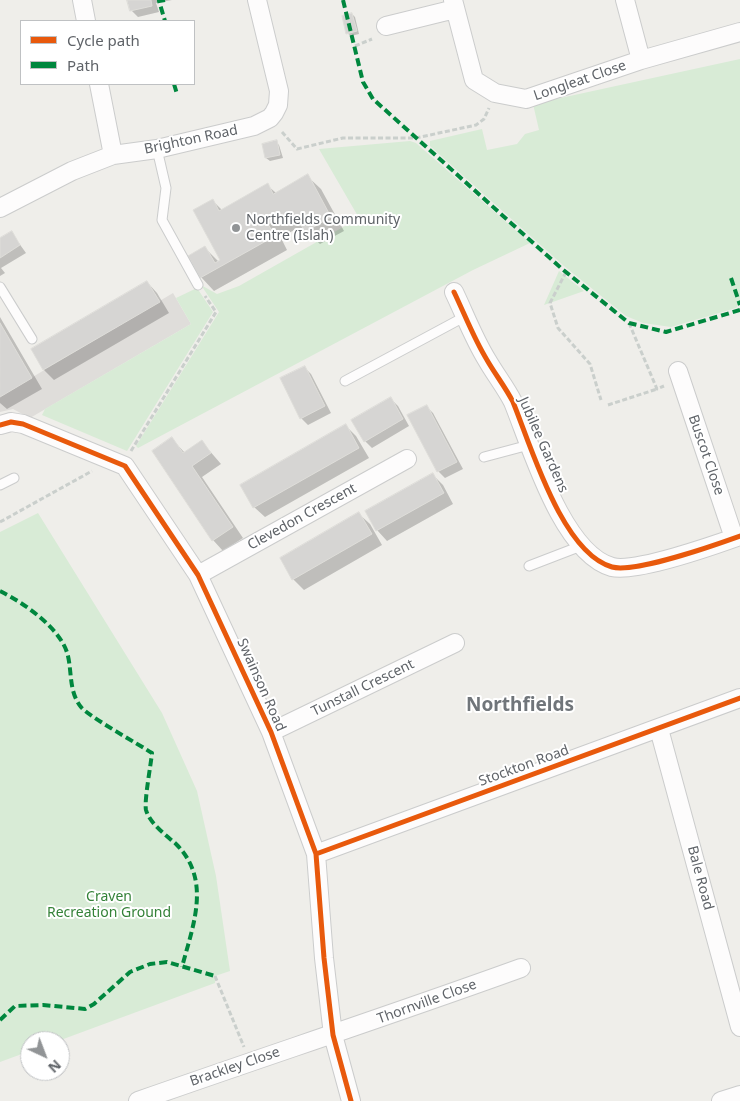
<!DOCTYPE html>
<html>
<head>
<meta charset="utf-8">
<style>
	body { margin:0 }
	#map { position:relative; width:740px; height:1101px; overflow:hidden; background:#efeeea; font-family:"Noto Sans",sans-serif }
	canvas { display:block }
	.legend { position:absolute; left:20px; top:20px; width:175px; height:65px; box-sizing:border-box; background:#fff; border:1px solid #bfc1c3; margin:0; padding:6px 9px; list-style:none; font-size:15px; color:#5f6368 }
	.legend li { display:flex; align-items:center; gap:10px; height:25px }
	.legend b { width:25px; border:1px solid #bfc1c3 }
	.north { position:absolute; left:20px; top:1031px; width:50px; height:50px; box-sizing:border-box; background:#fff; border:1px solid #bfc1c3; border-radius:50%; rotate:137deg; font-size:14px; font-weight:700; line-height:20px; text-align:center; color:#5f6368 }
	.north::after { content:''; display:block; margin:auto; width:18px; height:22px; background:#919496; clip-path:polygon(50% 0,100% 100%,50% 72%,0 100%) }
</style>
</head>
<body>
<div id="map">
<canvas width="740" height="1101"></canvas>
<ul class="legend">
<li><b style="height:6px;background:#e8590c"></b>Cycle path</li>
<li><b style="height:6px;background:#00873e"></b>Path</li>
</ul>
<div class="north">N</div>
</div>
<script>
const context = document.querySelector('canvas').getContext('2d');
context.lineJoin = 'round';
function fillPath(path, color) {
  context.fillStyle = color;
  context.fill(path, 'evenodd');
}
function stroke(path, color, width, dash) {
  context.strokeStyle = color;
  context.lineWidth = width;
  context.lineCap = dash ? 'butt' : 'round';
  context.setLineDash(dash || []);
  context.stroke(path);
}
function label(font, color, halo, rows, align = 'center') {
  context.font = font + ' "Noto Sans",sans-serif';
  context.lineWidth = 4;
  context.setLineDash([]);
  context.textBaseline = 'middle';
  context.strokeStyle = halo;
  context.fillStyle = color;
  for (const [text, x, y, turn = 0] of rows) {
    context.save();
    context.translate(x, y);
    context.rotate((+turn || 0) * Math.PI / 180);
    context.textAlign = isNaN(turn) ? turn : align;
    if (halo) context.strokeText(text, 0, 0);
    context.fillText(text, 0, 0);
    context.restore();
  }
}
const industrial = new Path2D(`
	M173 293 191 324 30 418 13 409 0 412V323L31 378Z`);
const green = new Path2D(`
	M740 59V303L736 308 671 327 643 323 626 316 564 266 430 146V141L482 129 487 150 517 144 525 134 539 130 533 104Z
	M410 141 416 143 530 243 473 270 138 448 136 446 219 312 201 285 217 294 239 286 359 218 319 149Z
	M559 271 584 291 544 305Z
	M197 288 213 312 127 451 42 415 45 409 191 324 176 298Z
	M38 513 162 713 197 791 216 876 230 971 215 976V983L58 1041H30V1051L0 1062V532Z`);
const shadow = new Path2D(`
	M129 0H172L156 3 159 12 138 17 131 10Z
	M352 14 355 17 359 34 351 36 347 33Z
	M276 142 279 145 283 158 270 161 266 158 263 145Z
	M307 176 321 189 344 231 320 244 308 233 301 237 294 230 281 238 287 250 214 291 201 277 205 248 219 262 222 260 213 201 222 210 267 185 276 193Z
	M11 232 26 253 1 268 5 273 0 276V239Z
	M147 282 157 293 169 313 54 380 44 370 32 350Z
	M0 317 42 389 7 409 0 403Z
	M304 367 311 374 331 413 308 425 301 418Z
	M391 399 398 406 409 426 372 448 365 441Z
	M426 406 433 413 463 469 445 478 438 471 409 416Z
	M346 426 356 436 369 458 265 517 254 507Z
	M172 439 185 453 202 442 221 464 202 477 243 538 223 551 213 540Z
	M433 475 443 485 453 504 387 541 377 530Z
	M359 514 370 524 382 545 304 590 293 579Z`);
const building = new Path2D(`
	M127 0H151L152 6 130 11Z
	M352 13 357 31 346 34 342 16Z
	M277 140 280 155 265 158 262 144Z
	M308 174 331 217 305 232 297 218 286 224 282 216 268 224 275 236 200 278 188 256 205 246 215 263 220 260 193 210 213 199 219 211 268 183 273 194Z
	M12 231 20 245 0 258V238Z
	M147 281 160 302 43 370 31 349Z
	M0 323 32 378 0 397Z
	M305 366 325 406 300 419 280 378Z
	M391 397 403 419 364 442 351 420Z
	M427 405 457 462 437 472 407 415Z
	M346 424 359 448 253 508 240 485Z
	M172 437 183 453 202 440 211 453 192 466 233 527 212 541 152 451Z
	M433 473 444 493 376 531 365 511Z
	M359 512 372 534 292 580 280 558Z`);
const path = new Path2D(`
	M355 46 372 39
	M282 132 297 149 343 138H416L476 125 484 119 489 108
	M566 272 550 303 558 328 590 364 601 400
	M629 323 657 389 664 386
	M608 405 657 389
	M131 451 216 312 205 296
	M0 522 92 471
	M215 976 244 1047`);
const lane = new Path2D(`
	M157 149 166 188 162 220 198 285
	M0 287 32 339
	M345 381 466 316
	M484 457 529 445
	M0 485 14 478
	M529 566 581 546`);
const street = new Path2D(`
	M82 0 86 21
	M453 0 474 80 495 93 526 99 641 60 740 32
	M625 0 641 60
	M386 26 455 9
	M99 84 113 155
	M0 208 72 171 113 155 157 149 254 126 270 118 274 113 278 105 279 91 257 0
	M454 292C465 315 474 339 487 360 495 374 506 388 513 402 531 446 562 553 612 567 635 573 715 545 740 536
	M678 371 734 538
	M0 425 11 422 23 424 125 466 198 575 271 732 316 854 324 958 333 1035 351 1101
	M198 575 407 459
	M659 729 740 1027
	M271 732 455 643
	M316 854 740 698
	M138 1101C266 1056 394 1014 521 968
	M721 1101 740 1095`);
const quiet = new Path2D(`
	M165 0 159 1 165 21
	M343 0 363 82 373 99 561 268 629 323 666 332 740 310
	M174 84 177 94
	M731 278 740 305
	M0 591C24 603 62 629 68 656 72 674 69 692 81 707 88 716 138 744 152 753 151 764 144 801 146 810 150 824 166 835 176 844 212 880 193 925 182 967
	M0 1020 15 1006 43 1005 85 1009 94 1004 130 972 150 964 167 962 215 976`);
const cycleway = new Path2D(`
	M454 292C465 315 474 339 487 360 495 374 506 388 513 402 531 446 562 553 612 567 635 573 715 545 740 536
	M0 425 11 422 23 424 125 466 198 575 271 732 316 854 324 958 333 1035 351 1101
	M316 854 740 698`);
const markers = [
	[236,228,5,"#919496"]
];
const streetNames = [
	["Longleat Close",580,81,-19],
	["Brighton Road",191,140,-12],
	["Jubilee Gardens",543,445,66],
	["Buscot Close",706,455,71],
	["Clevedon Crescent",302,517,-29],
	["Swainson Road",261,685,66],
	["Tunstall Crescent",363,688,-26],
	["Stockton Road",524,766,-20],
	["Bale Road",700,878,75],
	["Thornville Close",427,1002,-20],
	["Brackley Close",235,1067,-19]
];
const poiNames = [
	["Northfields Community",246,220],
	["Centre (Islah)",246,236]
];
const parkNames = [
	["Craven",109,897],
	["Recreation Ground",109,913]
];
const districtNames = [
	["Northfields",520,706]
];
fillPath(industrial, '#dfddda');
fillPath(green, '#d8ebd6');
fillPath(shadow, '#0003');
fillPath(building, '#d6d5d3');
stroke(building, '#deddd9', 1);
stroke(lane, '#cbcccc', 11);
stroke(street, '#cbcccc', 20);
stroke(path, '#cacfcc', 3, [5, 2.5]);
stroke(lane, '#fdfcfc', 9);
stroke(street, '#fdfcfc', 18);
stroke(quiet, '#00873e', 4, [8, 4]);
stroke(cycleway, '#e8590c', 5);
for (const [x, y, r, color] of markers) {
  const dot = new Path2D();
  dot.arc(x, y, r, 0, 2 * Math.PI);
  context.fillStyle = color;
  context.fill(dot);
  stroke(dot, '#fff', 2);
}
label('14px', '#5f6368', '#fff', streetNames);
label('14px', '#5f6368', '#fff', poiNames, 'left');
label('14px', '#348238', '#fff', parkNames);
label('bold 19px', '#70757a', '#fff', districtNames);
</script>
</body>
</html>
